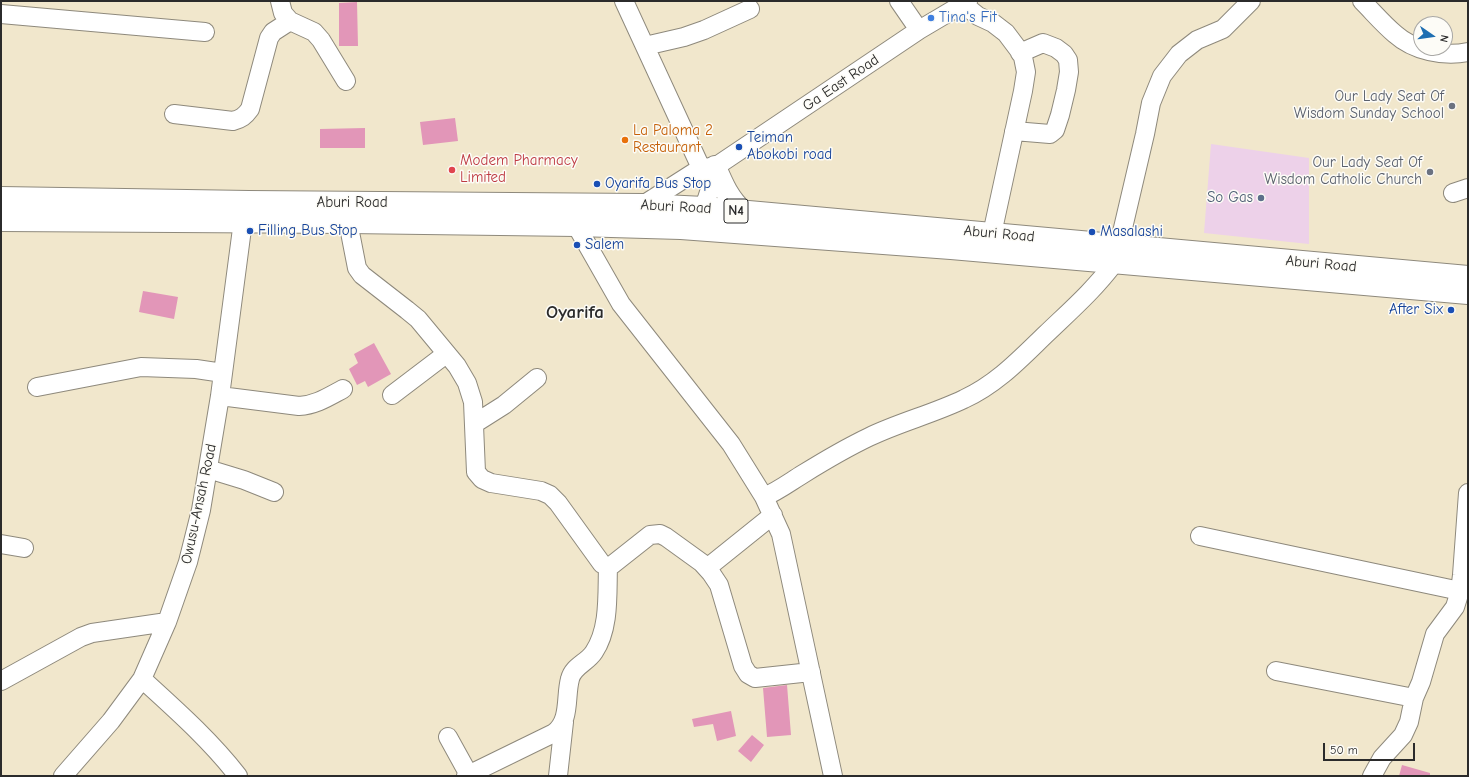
<!DOCTYPE html>
<html>
<head>
<meta charset="utf-8">
<style>
	body { margin:0 }
	#map { position:relative; width:1469px; height:777px; overflow:hidden; background:#f1e7cc; font-family:"Comic Neue",sans-serif }
	canvas { display:block }
	.frame { position:absolute; inset:0; border:2px solid #2b2b2b; pointer-events:none }
	.north { position:absolute; left:1413px; top:16px; width:40px; height:40px; box-sizing:border-box; background:#fdfcf7; border:1px solid #a9a8a5; border-radius:50%; rotate:103deg; font-size:11px; font-weight:700; line-height:16px; text-align:center; color:#2b2b2b }
	.north::after { content:''; display:block; margin:auto; width:14px; height:18px; background:#1f6fb2; clip-path:polygon(50% 0,100% 100%,50% 72%,0 100%) }
	.scale { position:absolute; left:1323px; top:743px; width:92px; height:18px; box-sizing:border-box; border:2px solid #2b2b2b; border-top:0; padding-left:5px; font-size:12px; line-height:14px; white-space:nowrap; color:#2b2b2b; -webkit-text-stroke:3px #fdfcf7; paint-order:stroke }
</style>
</head>
<body>
<div id="map">
<canvas width="1469" height="777"></canvas>
<div class="frame"></div>
<div class="north">N</div>
<div class="scale">50 m</div>
</div>
<script>
const context = document.querySelector('canvas').getContext('2d');
context.lineJoin = 'round';
function fillPath(path, color) {
  context.fillStyle = color;
  context.fill(path, 'evenodd');
}
function stroke(path, color, width, dash) {
  context.strokeStyle = color;
  context.lineWidth = width;
  context.lineCap = dash ? 'butt' : 'round';
  context.setLineDash(dash || []);
  context.stroke(path);
}
function label(font, color, halo, rows, align = 'center') {
  context.font = font + ' "Comic Neue",sans-serif';
  context.lineWidth = 3;
  context.setLineDash([]);
  context.textBaseline = 'middle';
  context.strokeStyle = halo;
  context.fillStyle = color;
  for (const [text, x, y, turn = 0] of rows) {
    context.save();
    context.translate(x, y);
    context.rotate((+turn || 0) * Math.PI / 180);
    context.textAlign = isNaN(turn) ? turn : align;
    if (halo) context.strokeText(text, 0, 0);
    context.fillText(text, 0, 0);
    context.restore();
  }
}
const built = new Path2D(`
	M1211 144 1309 158V244L1204 233Z`);
const building = new Path2D(`
	M357 2 358 46H339V3Z
	M455 118 458 141 423 145 420 122Z
	M365 128V148H320V129Z
	M143 291 178 297 174 319 139 312Z
	M374 343 391 374 368 387 365 381 357 385 349 369 358 363 354 354Z
	M787 685 791 735 767 737 763 688Z
	M731 711 736 736 717 741 713 724 694 727 692 719Z
	M752 735 764 745 751 762 738 751Z
	M1402 765 1430 773V776H1399Z`);
const minor = new Path2D(`
	M280 1 283 13 290 21 314 32 321 40 346 81
	M624 1 701 168 707 177
	M899 1 919 30
	M1362 1C1373 12 1383 24 1395 34 1414 51 1444 57 1468 52
	M963 4 978 16 993 23 1006 33 1018 49 1023 57 1026 72 1023 91 992 234
	M1 14 205 32
	M645 46 684 37 704 30 750 9
	M174 114 233 121C241 119 245 116 250 109L269 38 273 32 290 21
	M1014 131 1050 134 1055 130 1060 115 1066 90 1069 72 1068 60 1064 54 1056 48 1043 43 1020 53
	M1453 193 1468 188
	M643 205 701 168 715 167 919 30 968 1
	M696 217C708 205 711 184 715 167
	M348 222 357 268 362 275 407 310 418 319 457 366 467 383 473 402 476 472 482 479 491 483 541 491 550 495 558 503 602 564 608 566 612 565 650 535 660 534 666 537 702 563 711 573 719 585 743 666 748 674 755 678 811 672
	M576 225 621 304 731 444 764 497 781 534 833 776
	M1119 245 1145 134 1151 103 1162 76 1179 54 1197 40 1223 29 1251 1
	M37 387 141 367 196 369 223 373
	M392 395 446 354
	M220 396 299 406C316 405 328 397 343 389
	M474 424 504 405 537 378
	M208 469 244 480 274 492
	M764 497C778 491 790 482 803 474 824 461 846 448 869 437 900 422 933 414 964 399 997 384 1021 358 1046 334 1071 310 1094 290 1115 262
	M1200 536 1460 591
	M1 544 24 548
	M707 568 773 515
	M1276 671 1414 698
	M142 679C176 710 210 740 238 776
	M1 681 81 637 92 633 167 622
	M448 737 469 775
	M63 776 111 721 142 679 167 622 188 562 201 510 220 396 243 221
	M466 776 554 733C571 720 565 697 570 679 573 666 587 663 594 652 610 628 607 594 608 566
	M558 776 564 722
	M1372 776 1382 758 1403 735 1409 722 1414 698 1421 682 1435 634 1455 607 1460 591 1462 575 1468 493`);
const highway = new Path2D(`
	M715 167C722 184 729 200 743 212
	M1 198 249 202 643 205 704 208 1468 277
	M1 220 348 222 576 225 681 228 951 248 1468 293`);
const markers = [
	[931,18,4,"#3f7fe0"],
	[1452,106,4,"#6b7280"],
	[625,140,4,"#e8710a"],
	[739,147,4,"#1a4fb4"],
	[452,170,4,"#e0444e"],
	[1430,172,4,"#6b7280"],
	[597,184,4,"#1a4fb4"],
	[1261,198,4,"#5c6f8a"],
	[250,231,4,"#1a4fb4"],
	[1092,232,4,"#1a4fb4"],
	[577,245,4,"#1a4fb4"],
	[1451,310,4,"#1a4fb4"]
];
const shields = [
	[736,211,24]
];
const shieldNames = [
	["N4",736,211]
];
const shopNames = [
	["Tina's Fit",939,18]
];
const streetNames = [
	["Ga East Road",841,83,-34],
	["Aburi Road",352,203],
	["Aburi Road",676,207,3],
	["Aburi Road",999,234,5],
	["Aburi Road",1321,264,5],
	["Owusu-Ansah Road",199,504,-78]
];
const worshipNames = [
	["Our Lady Seat Of",1444,97],
	["Wisdom Sunday School",1444,114],
	["Our Lady Seat Of",1422,163],
	["Wisdom Catholic Church",1422,180]
];
const foodNames = [
	["La Paloma 2",633,131],
	["Restaurant",633,148]
];
const transitNames = [
	["Teiman",747,138],
	["Abokobi road",747,155],
	["Oyarifa Bus Stop",605,184],
	["Filling Bus Stop",258,231],
	["Masalashi",1100,232],
	["Salem",585,245],
	["After Six",1443,310,"right"]
];
const healthNames = [
	["Modem Pharmacy",460,161],
	["Limited",460,178]
];
const serviceNames = [
	["So Gas",1253,198]
];
const districtNames = [
	["Oyarifa",575,313]
];
fillPath(built, '#edd1e9');
fillPath(building, '#e296b8');
stroke(minor, '#8e897c', 20);
stroke(highway, '#8e897c', 24);
stroke(minor, '#fff', 18);
stroke(highway, '#fff', 22);
for (const [x, y, r, color] of markers) {
  const dot = new Path2D();
  dot.arc(x, y, r, 0, 2 * Math.PI);
  context.fillStyle = color;
  context.fill(dot);
  stroke(dot, '#fdfcf7', 1.5);
}
for (const [x, y, w] of shields) {
  const box = new Path2D();
  box.roundRect(x - w / 2, y - 12, w, 24, 3);
  context.fillStyle = '#fdfcf7';
  context.fill(box);
  stroke(box, '#2b2b2b', 1);
}
label('bold 14px', '#2b2b2b', null, shieldNames);
label('15px', '#366cbe', '#fdfcf7', shopNames, 'left');
label('15px', '#2b2b2b', '#fdfcf7', streetNames);
label('15px', '#5b616d', '#fdfcf7', worshipNames, 'right');
label('15px', '#c56008', '#fdfcf7', foodNames, 'left');
label('15px', '#164399', '#fdfcf7', transitNames, 'left');
label('15px', '#be3a42', '#fdfcf7', healthNames, 'left');
label('15px', '#4e5e75', '#fdfcf7', serviceNames, 'right');
label('bold 19px', '#2b2b2b', '#fdfcf7', districtNames);
</script>
</body>
</html>
